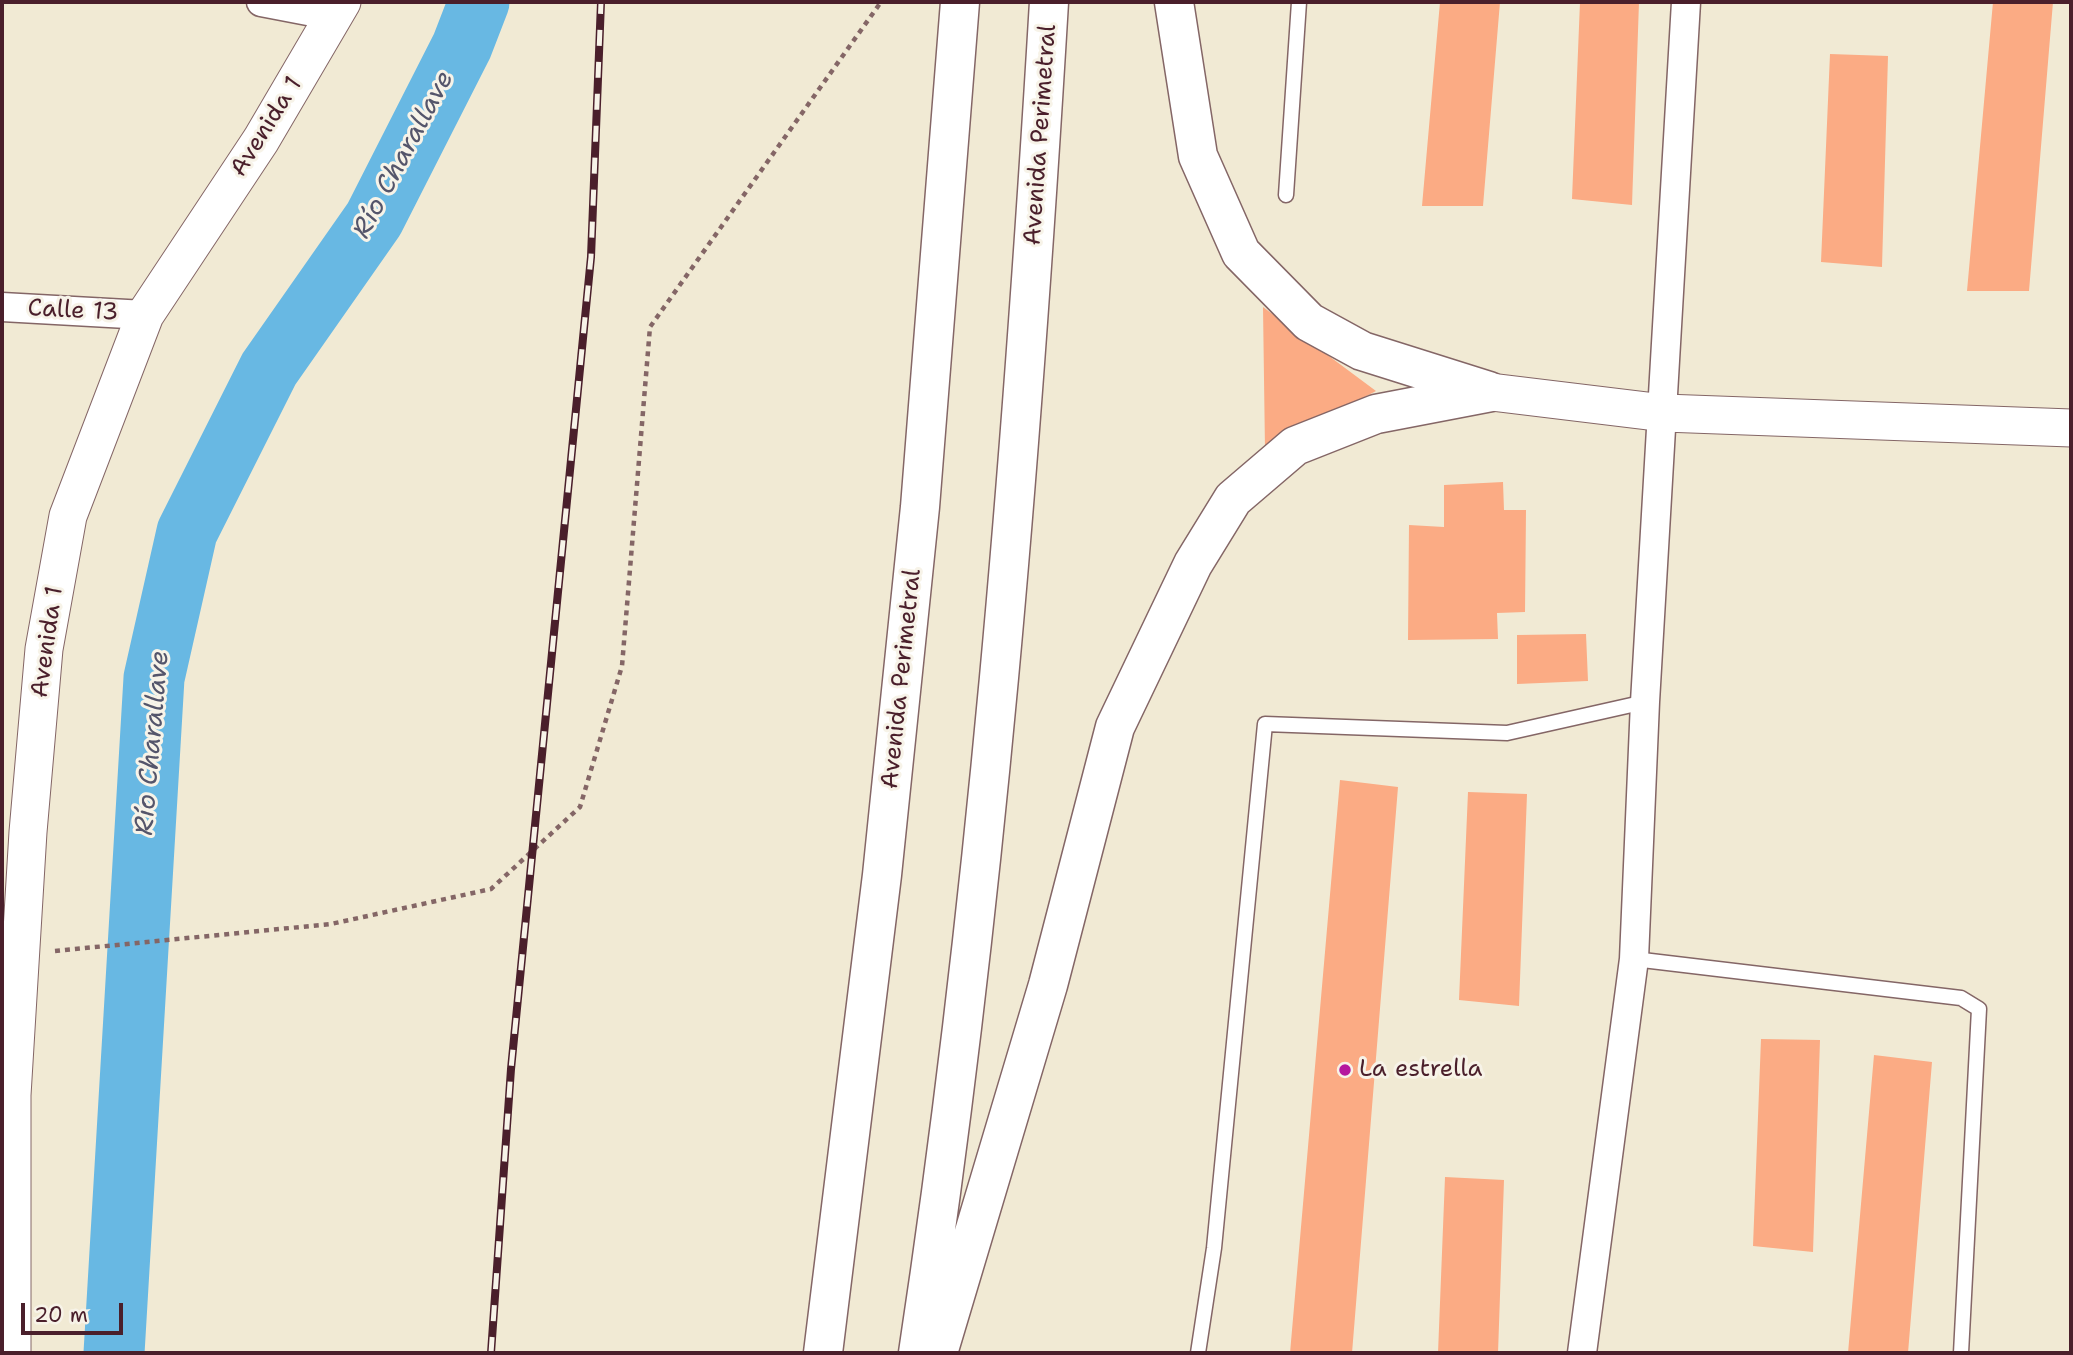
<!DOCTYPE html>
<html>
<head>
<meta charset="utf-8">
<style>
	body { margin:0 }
	#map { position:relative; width:2073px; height:1355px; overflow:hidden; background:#f1ead4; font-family:"Shantell Sans",sans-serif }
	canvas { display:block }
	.frame { position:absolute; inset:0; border:4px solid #4a1f2b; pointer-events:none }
	.scale { position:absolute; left:21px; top:1303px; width:102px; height:32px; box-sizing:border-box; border:4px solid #4a1f2b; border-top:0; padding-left:9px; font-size:21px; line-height:24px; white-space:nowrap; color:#4a1f2b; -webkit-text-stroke:5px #f7f3e8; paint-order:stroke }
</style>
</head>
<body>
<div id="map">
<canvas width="2073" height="1355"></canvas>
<div class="frame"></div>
<div class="scale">20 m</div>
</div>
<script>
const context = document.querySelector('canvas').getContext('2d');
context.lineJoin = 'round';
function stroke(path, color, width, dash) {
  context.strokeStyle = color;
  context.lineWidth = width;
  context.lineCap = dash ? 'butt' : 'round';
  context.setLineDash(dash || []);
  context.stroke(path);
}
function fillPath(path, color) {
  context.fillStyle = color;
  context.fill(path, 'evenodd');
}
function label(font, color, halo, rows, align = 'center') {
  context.font = font + ' "Shantell Sans",sans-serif';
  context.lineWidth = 6;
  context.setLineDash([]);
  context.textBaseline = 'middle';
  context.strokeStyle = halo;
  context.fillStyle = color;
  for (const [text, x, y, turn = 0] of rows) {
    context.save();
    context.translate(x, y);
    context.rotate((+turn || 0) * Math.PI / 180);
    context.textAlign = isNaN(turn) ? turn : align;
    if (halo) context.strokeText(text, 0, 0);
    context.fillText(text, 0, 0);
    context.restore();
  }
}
const river = new Path2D(`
	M114 1353 154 678 187 532 269 369 374 219 462 46 479 2`);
const building = new Path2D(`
	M1440 2H1500L1483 206H1422Z
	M1580 2H1639L1632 205 1572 199Z
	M1993 2H2053L2029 291H1967Z
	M1830 54 1888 56 1882 267 1821 262Z
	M1263 307 1376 391 1265 450Z
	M1503 482 1504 510H1526L1525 612 1497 613 1498 639 1408 640 1409 525 1444 527V485Z
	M1586 634 1588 681 1517 684V635Z
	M1340 780 1398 787 1352 1353H1290Z
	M1468 792 1527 794 1519 1006 1459 1000Z
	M1761 1039 1820 1040 1813 1252 1753 1246Z
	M1874 1055 1932 1062 1908 1353H1848Z
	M1445 1177 1504 1180 1498 1353H1438Z`);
const path = new Path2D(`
	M55 951 331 924 491 889 580 807 622 666 650 327 881 2`);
const service = new Path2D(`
	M1286 195 1299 2
	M1634 959 1961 998 1979 1009 1961 1353
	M1198 1353 1214 1248 1265 724 1507 733 1645 702`);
const minor = new Path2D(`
	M261 2 334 16
	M2 307 145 315
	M1582 1353 1634 959 1645 702 1686 2`);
const tertiary = new Path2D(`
	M1491 392 1664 413 2071 428
	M12 1353V1095L28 832 44 649 68 516 145 315 261 140 342 2`);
const trunk = new Path2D(`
	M1174 2 1198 156 1241 253 1309 322 1362 351 1489 391
	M823 1353 882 875 920 507 960 2
	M918 1353C986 905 1022 454 1049 2
	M938 1353 1048 985 1115 727 1193 564 1233 499 1295 446 1376 414 1491 392`);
const rail = new Path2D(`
	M491 1353 511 1069 591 257 601 2`);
const markers = [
	[1345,1070,7,"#b5179e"]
];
const streetNames = [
	["Avenida 1",267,127,-58],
	["Avenida Perimetral",1041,135,-86],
	["Calle 13",73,311,3],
	["Avenida 1",48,642,-82],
	["Avenida Perimetral",902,679,-84]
];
const poiNames = [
	["La estrella",1359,1070]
];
const waterNames = [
	["Río Charallave",404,155,-62],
	["Río Charallave",153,743,-85]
];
stroke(river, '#68b8e3', 61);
fillPath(building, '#fbab84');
stroke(service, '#846666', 17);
stroke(minor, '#846666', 31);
stroke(tertiary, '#846666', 39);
stroke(trunk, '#846666', 41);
stroke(path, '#846666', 4.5, [5, 5]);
stroke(service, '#fff', 14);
stroke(minor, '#fff', 28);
stroke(tertiary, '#fff', 37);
stroke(trunk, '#fff', 38);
stroke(rail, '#4a1f2b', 8);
stroke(rail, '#f7f3e8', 5, [16]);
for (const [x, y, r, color] of markers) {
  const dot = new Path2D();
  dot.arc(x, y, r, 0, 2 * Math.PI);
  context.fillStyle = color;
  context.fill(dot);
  stroke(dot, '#f7f3e8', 2.5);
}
label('24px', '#4a1f2b', '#f7f3e8', streetNames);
label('24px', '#4a1f2b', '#f7f3e8', poiNames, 'left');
label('italic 26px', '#54556b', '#f7f3e8', waterNames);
</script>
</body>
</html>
